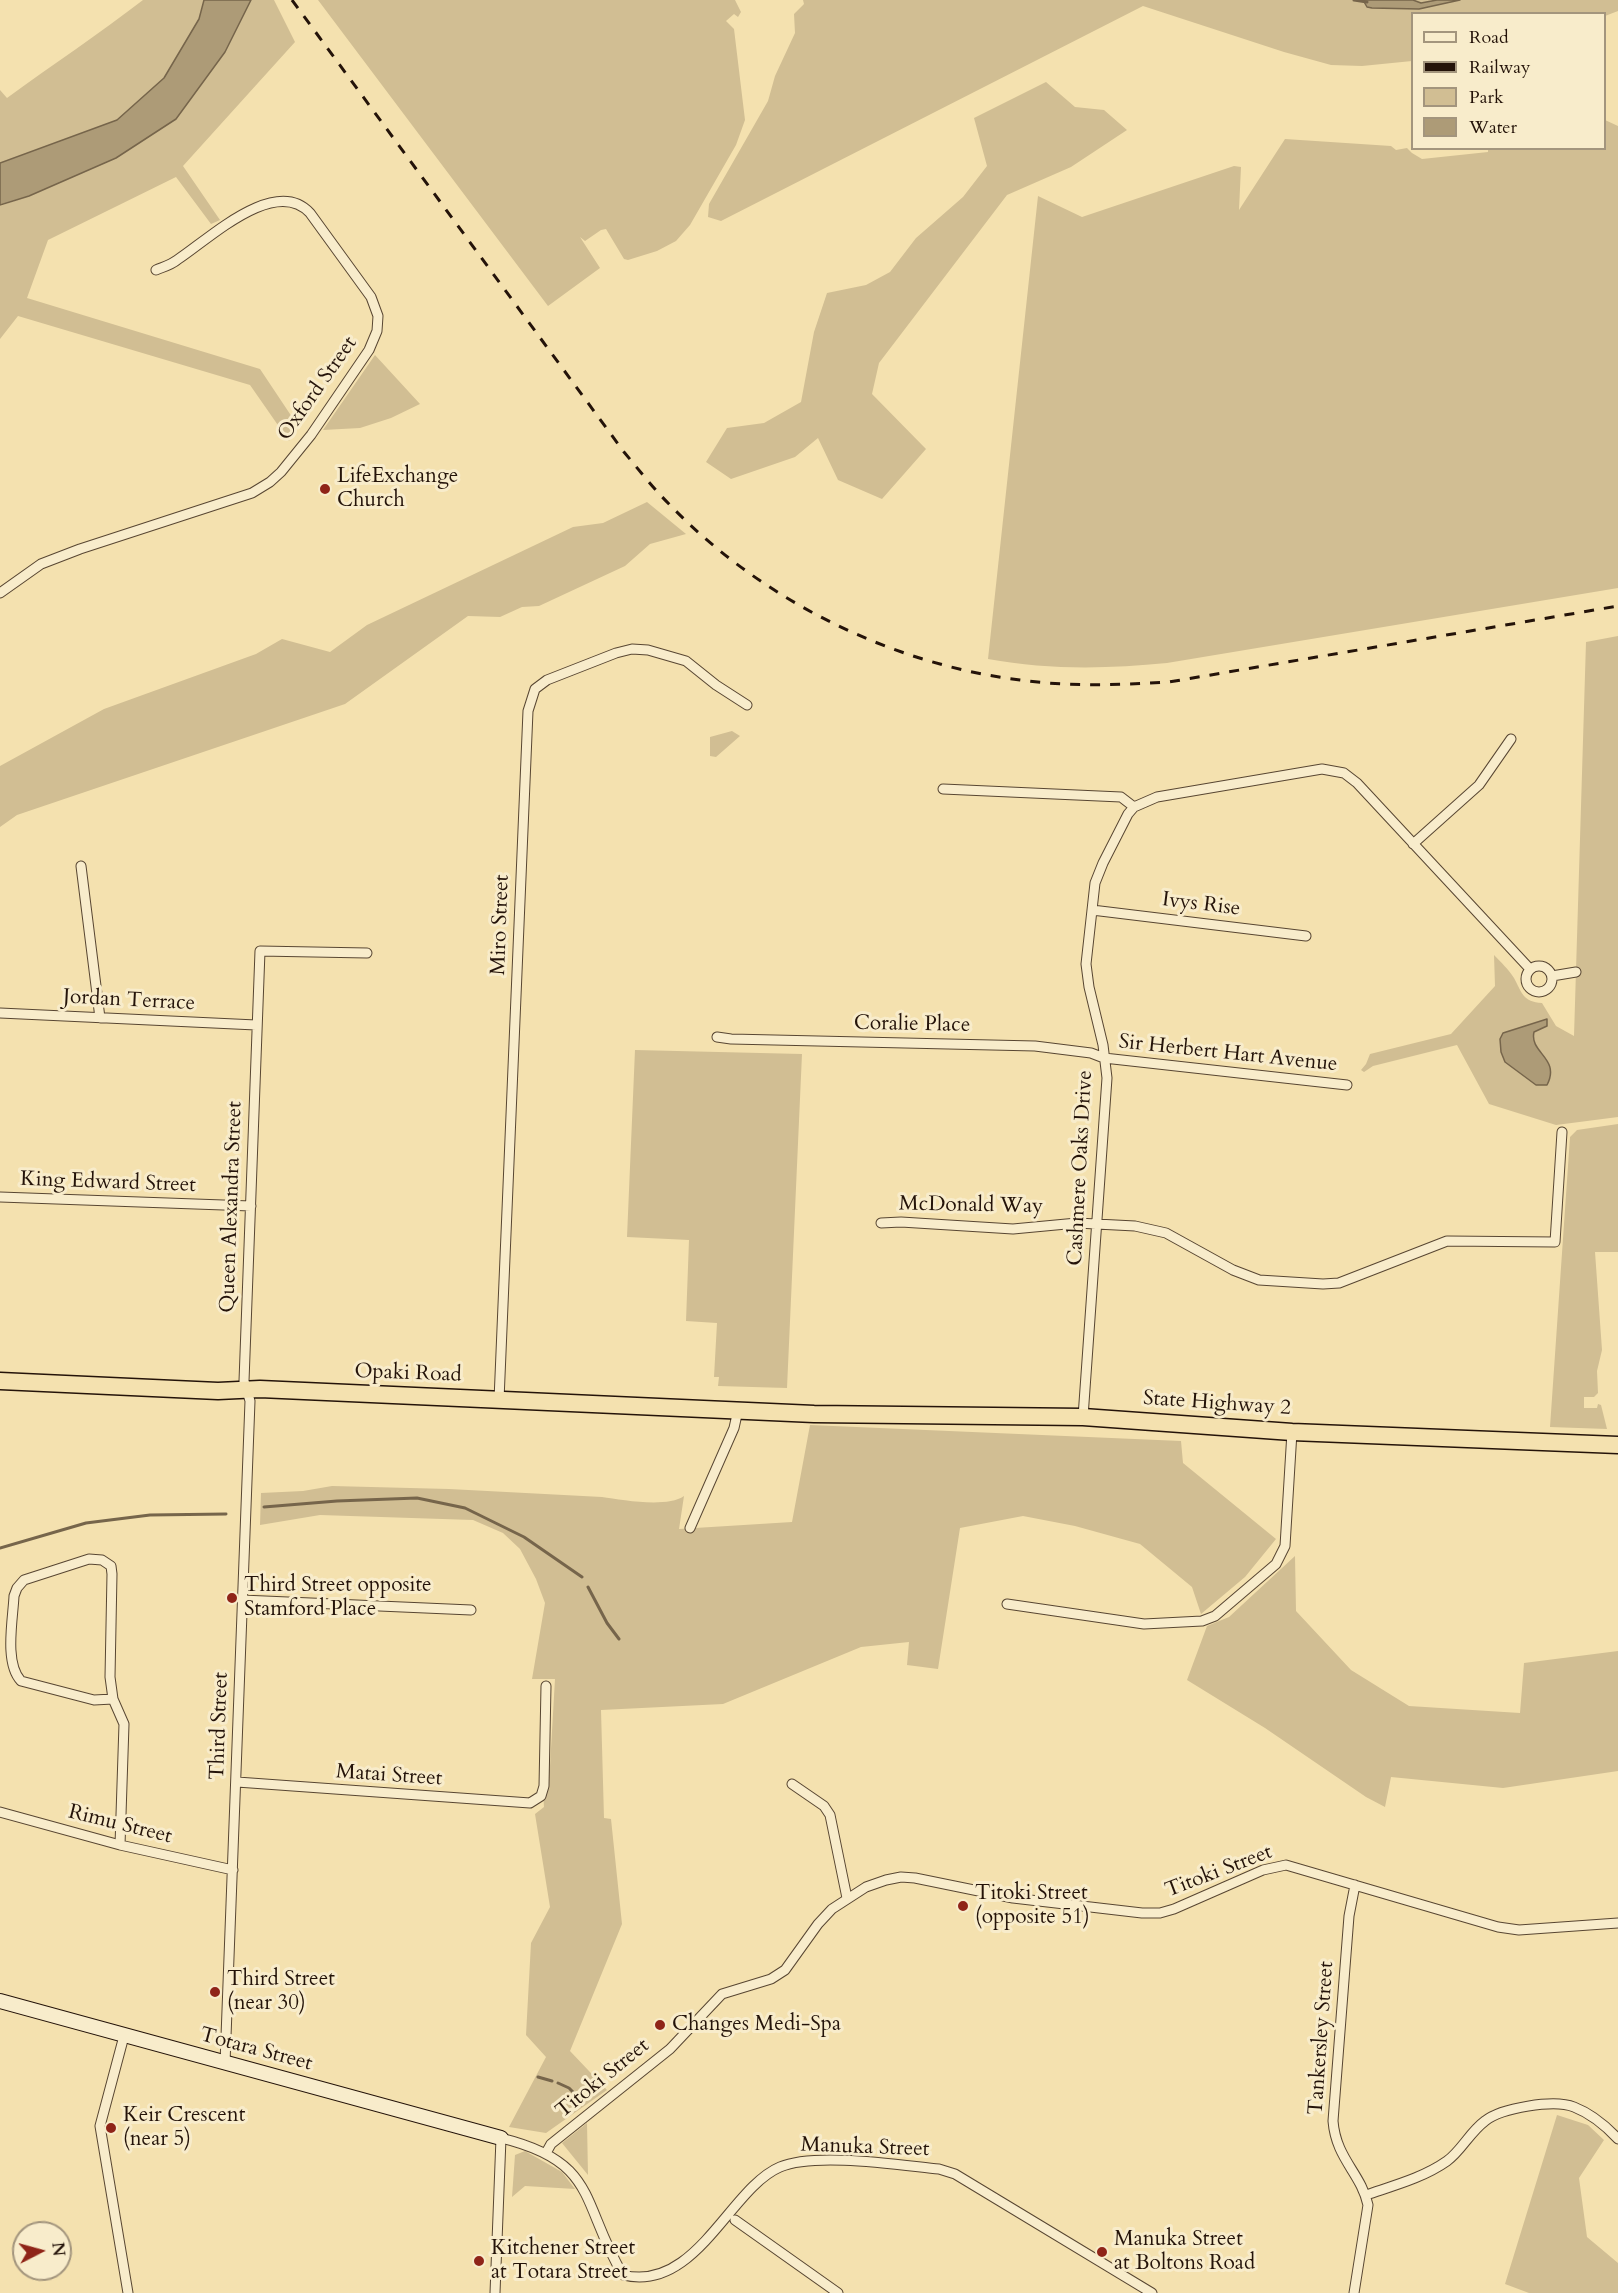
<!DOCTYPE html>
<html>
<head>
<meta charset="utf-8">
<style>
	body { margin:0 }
	#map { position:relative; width:1618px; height:2293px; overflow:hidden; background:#f4e1af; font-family:Cardo,serif }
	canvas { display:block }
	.legend { position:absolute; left:1411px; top:12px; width:195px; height:138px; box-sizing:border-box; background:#f8eccb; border:2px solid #a3957d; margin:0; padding:8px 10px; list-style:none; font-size:18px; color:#241309 }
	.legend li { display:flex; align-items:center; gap:12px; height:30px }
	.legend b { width:30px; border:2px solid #a3957d }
	.north { position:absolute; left:12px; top:2221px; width:60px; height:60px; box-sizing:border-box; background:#f8eccb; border:2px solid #a3957d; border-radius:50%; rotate:84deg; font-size:16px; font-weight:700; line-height:24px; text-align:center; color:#241309 }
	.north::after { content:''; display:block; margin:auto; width:21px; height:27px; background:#8f2418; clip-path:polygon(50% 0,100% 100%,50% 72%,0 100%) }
</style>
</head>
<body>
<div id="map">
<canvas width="1618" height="2293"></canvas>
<ul class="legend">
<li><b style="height:8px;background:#f8eccb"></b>Road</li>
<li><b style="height:8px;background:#241309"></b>Railway</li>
<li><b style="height:16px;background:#d1be93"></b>Park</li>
<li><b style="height:16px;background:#ad9b77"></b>Water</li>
</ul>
<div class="north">N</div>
</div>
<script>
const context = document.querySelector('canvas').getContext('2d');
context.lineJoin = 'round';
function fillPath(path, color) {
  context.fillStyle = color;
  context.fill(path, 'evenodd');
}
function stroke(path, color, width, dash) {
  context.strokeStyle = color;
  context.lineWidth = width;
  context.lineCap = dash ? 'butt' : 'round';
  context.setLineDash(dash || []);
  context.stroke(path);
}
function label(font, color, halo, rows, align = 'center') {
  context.font = font + ' Cardo,serif';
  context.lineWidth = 6;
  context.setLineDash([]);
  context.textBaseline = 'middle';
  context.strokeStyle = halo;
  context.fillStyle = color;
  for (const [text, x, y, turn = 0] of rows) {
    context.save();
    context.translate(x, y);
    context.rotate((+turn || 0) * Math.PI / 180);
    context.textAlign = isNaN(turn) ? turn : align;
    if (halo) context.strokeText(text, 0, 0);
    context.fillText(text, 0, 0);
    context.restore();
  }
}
const green = new Path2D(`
	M143 0H204L199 19 164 78 117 121 0 163V90L7 98C52 65 99 34 143 0Z
	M251 0H274L295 42 183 166 220 220 211 224 176 177 48 240 27 298 260 369 298 426 289 441 250 385 18 316 0 339V206L29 196 116 158 225 52Z
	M318 0H735L741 12 738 17 734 14 726 21 734 29 745 120 736 145 690 225 676 241 657 251 628 260 624 259 606 229 601 230 585 241 580 237 600 268 548 306Z
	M803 0H1618V11L1605 16 1604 14H1412V61L1362 66 1331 65 1284 52 1143 6 721 221 708 217 709 204 768 101 775 76 795 33 794 14 804 4Z
	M1046 82 1075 107 1104 110 1127 130 1071 167 1007 195 879 363 872 394 926 449 882 499 838 480 818 438 795 457 731 479 706 462 727 428 764 423 801 402 814 332 827 293 866 285 890 272 916 238 963 197 987 166 974 118Z
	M1605 120 1618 126V588L1167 663C1106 669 1048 670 988 659L1038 196 1082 217 1234 166 1241 167 1239 210 1285 139 1391 146 1396 150 1407 148 1412 153 1422 159 1488 152V149L1604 148Z
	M375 355 420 404 391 418 360 428 323 430Z
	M647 502 686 534 650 544 625 566 539 606 522 607 500 617 468 616 345 704 17 815 0 827V766L104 709 256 654 282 639 330 652 367 625 573 527 603 523Z
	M1618 636V1117L1556 1125 1489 1104 1457 1045 1373 1066 1364 1072 1361 1070 1366 1064 1370 1054 1451 1034 1495 986 1494 955C1501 962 1509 970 1514 978 1522 993 1523 1002 1542 1003L1556 1026 1574 1036 1586 642Z
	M732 731 740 736 716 757 710 756V737Z
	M635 1050 802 1054 787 1388 718 1386 719 1377H714L717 1323 686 1321 689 1240 627 1237Z
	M1618 1124V1252H1595L1602 1350 1597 1371 1598 1393 1594 1397H1584V1408H1597L1598 1404 1601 1405 1607 1429 1550 1427 1570 1137 1577 1130Z
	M810 1425 1181 1441 1183 1463 1276 1539 1245 1577 1201 1614 1192 1587 1140 1544 1075 1526 1023 1516 960 1528 938 1669 907 1665 909 1642 861 1647 723 1704 601 1710 604 1818 611 1819 622 1924 570 2051 607 2090 546 2133 509 2127 546 2057 526 2035 531 1943 550 1907 535 1814 544 1807 543 1792 550 1766 555 1679H532L545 1603 536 1579 520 1549 503 1533 473 1520 320 1515 260 1525 261 1493 303 1491 332 1486 449 1489 602 1497C622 1500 667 1508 684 1496L679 1529 792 1522Z
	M1295 1556 1296 1611 1351 1670 1409 1706 1520 1713 1524 1663 1618 1651V1771L1503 1788 1391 1777 1385 1807 1366 1797 1265 1728 1187 1680 1207 1626 1229 1617Z
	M1557 2115 1588 2125 1604 2140 1579 2178 1587 2237 1618 2263V2293H1529L1505 2284Z
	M587 2123 588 2175 562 2143Z
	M525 2151 562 2172 575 2189 525 2186 512 2197 515 2155Z`);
const water = new Path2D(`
	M204 0H251L225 52 176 119 116 158 29 196 0 205V163L117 120 164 78 199 19Z
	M1363 0H1413L1421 3 1437 0H1460L1419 9 1372 8 1367 7Z
	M1547 1019V1026L1534 1032C1529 1053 1561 1058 1547 1085H1536L1505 1062 1501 1052 1500 1039 1503 1033Z`);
const stream = new Path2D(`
	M1354 0 1367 2
	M264 1507 337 1501 417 1498 465 1508 524 1537 582 1577
	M0 1548 86 1523 150 1515 226 1514
	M588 1587 607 1623 619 1639
	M538 2077 552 2081
	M558 2083 569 2088 583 2102`);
const street = new Path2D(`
	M0 593 41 564 80 549 252 493 270 482 281 472 311 435 369 350 377 331 378 316 371 297 310 213C275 175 208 240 177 260 171 265 163 267 156 270
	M943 789 1121 797 1134 807
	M1413 844 1479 785 1511 739
	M81 866 100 1018
	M1092 910 1306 936
	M1526 979a13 13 0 1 1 26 0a13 13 0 1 1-26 0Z
	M1552 976 1576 972
	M0 1013 256 1025
	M717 1037 731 1039 1035 1046 1091 1053 1104 1058 1347 1085
	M0 1197 251 1206
	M881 1223 901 1222 1013 1229 1077 1223 1135 1226 1166 1233 1233 1270 1259 1280 1323 1284 1339 1283 1447 1241 1555 1242 1562 1132
	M499 1400 528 711 535 689 547 680 616 653 632 649 648 650 686 661 716 685 747 705
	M1083 1417 1107 1078 1103 1045 1089 987 1086 964 1095 883 1103 863 1128 814 1134 807 1157 797 1322 769 1344 773 1357 783 1530 969
	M690 1528 734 1428 738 1410
	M242 1600 471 1610
	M1007 1604 1144 1624 1202 1621 1215 1616 1269 1570 1276 1564 1285 1546 1292 1432
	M113 1699 94 1700 21 1681C4 1663 13 1619 14 1596L17 1588 24 1580 89 1559 102 1560 111 1566 112 1574 110 1677 113 1699 124 1724 120 1845
	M237 1782 530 1803 541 1796 544 1786 546 1686
	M792 1784 824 1806 830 1815 847 1898
	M0 1812 120 1845 233 1870
	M124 2036 100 2126 128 2293
	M225 2063 250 1401 244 1381 260 951 367 953
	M546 2153 551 2144 566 2132 670 2049 722 1994 771 1979 785 1970 818 1924 832 1909 866 1887 886 1880 901 1877 915 1878 1013 1898 1142 1913H1160L1174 1909 1263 1870 1286 1865 1498 1927 1519 1930 1618 1923
	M1366 2195C1392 2186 1423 2178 1447 2161 1461 2151 1470 2132 1485 2121 1501 2108 1554 2099 1574 2107 1592 2114 1605 2125 1618 2139
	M735 2220 838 2293
	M495 2293 501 2138C599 2162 580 2203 623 2275 696 2293 730 2188 780 2167 815 2152 899 2165 939 2169L955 2174 1152 2293
	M1354 2293 1368 2205C1361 2173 1336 2159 1333 2121L1349 1916 1355 1885`);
const secondary = new Path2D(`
	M0 2001 501 2138`);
const highway = new Path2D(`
	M0 1381 218 1391 260 1389 814 1414 1083 1417 1292 1432 1618 1445`);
const rail = new Path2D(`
	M292 0 624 452C639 470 653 488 669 504 760 599 890 664 1020 680 1070 687 1119 685 1169 682L1618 606`);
const markers = [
	[325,489,6,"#8f2418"],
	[232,1598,6,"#8f2418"],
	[963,1906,6,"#8f2418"],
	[215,1992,6,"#8f2418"],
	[660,2025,6,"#8f2418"],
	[111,2128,6,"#8f2418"],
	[1102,2252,6,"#8f2418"],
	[479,2261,6,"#8f2418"]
];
const streetNames = [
	["Oxford Street",318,389,-55],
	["Ivys Rise",1201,905,7],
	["Miro Street",501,925,-88],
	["Jordan Terrace",129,1001,3],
	["Coralie Place",912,1025,1],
	["Sir Herbert Hart Avenue",1228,1054,6],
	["Cashmere Oaks Drive",1081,1168,-87],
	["King Edward Street",108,1183,2],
	["McDonald Way",971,1206,1],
	["Queen Alexandra Street",232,1207,-88],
	["Opaki Road",408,1374,2],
	["State Highway 2",1217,1404,4],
	["Third Street",220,1726,-88],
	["Matai Street",389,1776,4],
	["Rimu Street",120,1825,14],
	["Titoki Street",1219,1872,-21],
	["Tankersley Street",1322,2038,-86],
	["Totara Street",256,2050,15],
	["Titoki Street",603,2079,-39],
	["Manuka Street",865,2148,2]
];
const poiNames = [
	["LifeExchange",337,477],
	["Church",337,501],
	["Third Street opposite",244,1586],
	["Stamford Place",244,1610],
	["Titoki Street",975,1894],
	["(opposite 51)",975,1918],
	["Third Street",227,1980],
	["(near 30)",227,2004],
	["Changes Medi-Spa",672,2025],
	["Keir Crescent",123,2116],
	["(near 5)",123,2140],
	["Manuka Street",1114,2240],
	["at Boltons Road",1114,2264],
	["Kitchener Street",491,2249],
	["at Totara Street",491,2273]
];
fillPath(green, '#d1be93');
fillPath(water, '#ad9b77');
stroke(water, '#76654b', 1.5);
stroke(stream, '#76654b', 3);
stroke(street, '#584632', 11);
stroke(secondary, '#241309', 16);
stroke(highway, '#241309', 19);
stroke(street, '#f8eccb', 9);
stroke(secondary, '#f8eccb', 14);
stroke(highway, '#f4e1af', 16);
stroke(rail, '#241309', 3, [10, 10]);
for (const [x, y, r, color] of markers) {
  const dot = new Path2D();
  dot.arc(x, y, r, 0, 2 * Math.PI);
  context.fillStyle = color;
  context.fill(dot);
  stroke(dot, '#f8eccb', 2);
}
label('21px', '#241309', '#f8eccb', streetNames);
label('21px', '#241309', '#f8eccb', poiNames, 'left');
</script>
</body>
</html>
